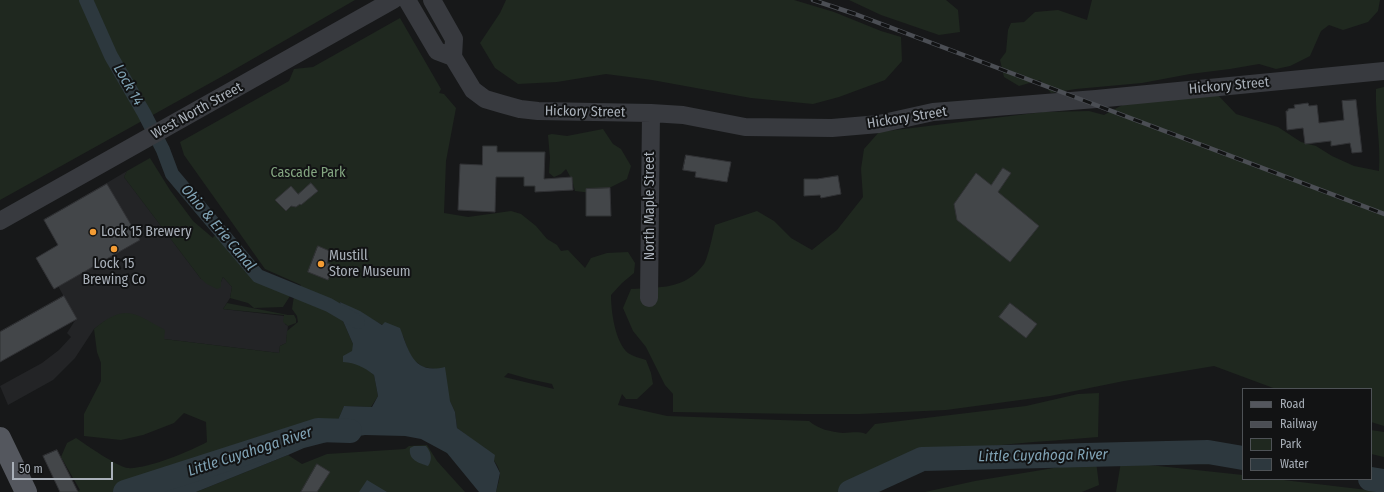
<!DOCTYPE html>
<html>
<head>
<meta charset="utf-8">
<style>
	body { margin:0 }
	#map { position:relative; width:1384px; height:492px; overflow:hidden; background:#171819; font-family:"Fira Sans Condensed",sans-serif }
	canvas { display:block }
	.legend { position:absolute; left:1242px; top:388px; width:130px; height:92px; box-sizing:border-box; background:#121314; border:1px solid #4e5256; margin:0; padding:5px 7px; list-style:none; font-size:12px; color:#a9b0b9 }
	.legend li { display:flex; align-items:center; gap:8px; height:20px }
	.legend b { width:20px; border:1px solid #4e5256 }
	.scale { position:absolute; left:12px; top:462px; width:101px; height:18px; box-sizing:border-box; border:2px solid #a9b0b9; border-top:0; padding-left:5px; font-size:12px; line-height:14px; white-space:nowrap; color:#a9b0b9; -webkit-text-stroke:3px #121314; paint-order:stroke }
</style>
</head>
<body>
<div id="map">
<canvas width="1384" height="492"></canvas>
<ul class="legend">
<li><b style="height:5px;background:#54575e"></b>Road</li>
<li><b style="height:5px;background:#4b4e54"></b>Railway</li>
<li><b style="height:11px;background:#1f281f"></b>Park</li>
<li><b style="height:11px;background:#2d383e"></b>Water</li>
</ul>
<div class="scale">50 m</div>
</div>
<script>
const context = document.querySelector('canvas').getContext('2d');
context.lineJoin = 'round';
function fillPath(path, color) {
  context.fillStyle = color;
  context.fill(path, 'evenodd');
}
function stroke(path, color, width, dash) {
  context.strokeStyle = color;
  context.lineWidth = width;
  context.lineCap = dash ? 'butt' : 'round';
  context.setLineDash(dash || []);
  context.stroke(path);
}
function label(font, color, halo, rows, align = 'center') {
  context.font = font + ' "Fira Sans Condensed",sans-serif';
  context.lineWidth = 4;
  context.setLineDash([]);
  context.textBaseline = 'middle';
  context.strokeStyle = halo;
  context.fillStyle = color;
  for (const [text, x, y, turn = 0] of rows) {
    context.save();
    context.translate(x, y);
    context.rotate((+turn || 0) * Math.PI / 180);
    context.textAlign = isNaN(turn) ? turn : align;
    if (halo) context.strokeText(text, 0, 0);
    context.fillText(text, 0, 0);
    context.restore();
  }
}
const built = new Path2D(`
	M127 171 124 177 201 279 221 282 223 277 232 287 230 298 223 309 284 316 285 324 288 326 286 343 280 346 279 353 164 339 105 321 94 329 75 358 53 380 8 405 0 386 42 363 59 350 71 337 67 333 76 319 57 284 52 287 36 258 58 245 44 220Z`);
const green = new Path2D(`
	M0 0H355L230 72 0 200Z
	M506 0H794L834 12 881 31 901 37 902 61 885 80 839 97 813 104 751 98 652 80 606 74 557 82 518 84 495 68 480 43 500 13Z
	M849 0H946L958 10 960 32 939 35 881 15Z
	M1092 0H1380L1378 11 1368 22 1343 30 1329 25 1321 31 1310 56 1290 66 1276 69 1259 64 1230 69 1190 74 1142 83 1076 89 1051 93 1040 80 1019 86 1004 77 1000 60 1006 52 1008 30 1011 23 1024 22 1035 12 1058 10 1087 20Z
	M400 18 441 89 439 93 444 94 456 108 446 161 444 213 468 217 511 211 521 214 536 226 547 239 557 245 561 251 568 250 585 268 591 258 607 253 628 252 635 263 634 273 622 283 611 295C611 311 615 342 628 353 632 356 640 358 646 360L651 373 653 384 637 399H626L622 394 618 405 667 416 809 421C818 429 831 432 843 433 851 433 858 431 866 434L875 424 1026 406 1078 394 1099 393 1098 437C1041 442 982 444 926 457L933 459H922L850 492H496C497 487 500 479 500 473 497 456 470 438 457 428L455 412 435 369 423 367 411 358 403 336 340 302 343 321 353 344 354 363 364 367 374 375 378 396 371 407 344 406 338 420 318 430 127 492H75L80 490 61 457 67 443 76 438C88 446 115 465 127 468 145 470 191 451 207 442L206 422 184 413 174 423 143 435 121 440 84 436V414L101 381V363L97 352 94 329C126 303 133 313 165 330L164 339 279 353 280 346 286 343 287 331 298 322 297 316 292 309 294 296 301 285 265 269 184 155 180 142 289 81 294 69 313 67ZM508 373 529 379 552 384 554 389 504 377Z
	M1384 87V426L1371 422V389H1276L1214 366 1124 381 1050 396 946 410 860 414H803L673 412V394L665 385 646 347 633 331 623 308 631 289C660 287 685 290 704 264 708 258 713 234 715 225L757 211 774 221 791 238 812 250 837 230 863 197 861 169 864 149 879 132 1043 112 1089 111 1104 115 1126 103 1217 94 1236 114 1278 127 1301 142 1316 146 1332 156 1354 166 1379 171C1381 144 1375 116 1376 89Z
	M603 129 613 144 621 149 631 166 627 179 609 188 592 193 575 191 572 180 566 169 561 174 554 177 549 173 550 158 548 135 552 134 567 136Z
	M150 158 170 190 193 221 213 238 214 236 231 238 245 250 249 262 270 277 285 283 290 296 283 307 254 308 248 303 230 298 232 287 223 277 221 282V287L217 289 207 284 201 279 124 177 127 171Z
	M227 303 288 315H294L296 319V323L288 326 283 322 284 315 223 309Z
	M1371 430 1384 432V457L1371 454Z
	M427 445 437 461 465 492H196L288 455 302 464 327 454 405 449 409 446Z
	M1096 461 1099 485 1082 492H925L975 481Z
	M1121 462 1243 475V479H1275L1384 492H1116Z`);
const water = new Path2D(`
	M340 302 360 311 382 325 385 322 400 328C409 351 413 375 445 367L450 401 455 412 457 428 495 455 494 461 500 473 496 492H479L447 453 421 439 405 436 365 435 335 440 304 448 288 455 196 492H127L318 430 338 420 344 406 372 407 378 396 374 375C364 367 356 363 343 362V356L352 351 353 344 343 321Z
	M414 446H426C431 452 433 459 428 466 419 463 408 460 410 448Z
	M367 480 387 492H359Z`);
const canal = new Path2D(`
	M86 0 111 56 144 113 163 150 172 174 258 276 329 305 358 322`);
const river = new Path2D(`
	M1370 479 1384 481
	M125 492 318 430 350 431
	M850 492 922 459 1208 452 1243 458`);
const building = new Path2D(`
	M1356 100 1362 152 1352 153 1350 143 1331 146V141L1305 144 1303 128 1287 130 1286 111H1288V109L1295 108 1294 105 1308 103 1309 106 1317 105 1319 123 1344 120 1342 101Z
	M483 146H497V152H545L544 179 572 177 573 190 535 192V186H524V177H496L495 212 458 210 460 164 482 165Z
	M686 155 731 162 727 182 695 177 696 172 683 170Z
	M1003 168 1011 173 998 192 1039 226 1010 262 957 220 954 204 976 173 991 185Z
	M838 176 841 194 821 198 820 195 804 196V179H817Z
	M311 183 318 191 301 205 300 204 296 207 291 206 286 211 275 200 291 186 298 194Z
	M107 184 140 240 54 289 36 258 58 245 44 220Z
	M610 188 611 216H586V189Z
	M318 246 332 252 327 263 334 266 328 280 308 272Z
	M64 296 77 319 0 362V332Z
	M1010 303 1037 324 1026 338 999 317Z
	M57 450 78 492H60L43 456Z
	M317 464 330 472 317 492H301Z`);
const minor = new Path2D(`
	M407 0 437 51 453 57
	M432 0 454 39 453 57 473 90 485 99 502 104 520 109 538 111 651 113 683 115 745 127 832 128 879 124 933 112 1096 99 1384 71
	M0 221 393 0
	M649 298 651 113`);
const major = new Path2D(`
	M0 438 26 492`);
const rail = new Path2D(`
	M813 0 855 14 1384 214`);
const markers = [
	[93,232,4,"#f49c34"],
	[114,249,4,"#f49c34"],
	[321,264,4,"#f49c34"]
];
const streetNames = [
	["Hickory Street",1229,86,-5],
	["West North Street",197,111,-29],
	["Hickory Street",585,112,1],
	["Hickory Street",907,118,-9],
	["North Maple Street",650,206,-90]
];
const parkNames = [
	["Cascade Park",308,173]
];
const poiNames = [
	["Lock 15 Brewery",101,232],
	["Mustill",329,256],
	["Store Museum",329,272],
	["Lock 15",114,264,"center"],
	["Brewing Co",114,280,"center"]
];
const waterNames = [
	["Lock 14",128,85,60],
	["Ohio & Erie Canal",218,228,50],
	["Little Cuyahoga River",250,452,-18],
	["Little Cuyahoga River",1043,456,-1]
];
fillPath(built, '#232426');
fillPath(green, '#1f281f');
fillPath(water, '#2d383e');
stroke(canal, '#2d383e', 14);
stroke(river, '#2d383e', 24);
fillPath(building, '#434649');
stroke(building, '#313235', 1);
stroke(minor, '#383a3f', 18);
stroke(major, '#54575e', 22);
stroke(rail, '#4b4e54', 4.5);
stroke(rail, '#121314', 3, [9]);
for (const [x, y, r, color] of markers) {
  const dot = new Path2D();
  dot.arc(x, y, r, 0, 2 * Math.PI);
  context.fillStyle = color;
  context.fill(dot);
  stroke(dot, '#121314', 1.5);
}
label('14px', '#a9b0b9', '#121314', streetNames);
label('14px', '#83a580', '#121314', parkNames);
label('14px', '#a9b0b9', '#121314', poiNames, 'left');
label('italic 15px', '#80a3b5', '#121314', waterNames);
</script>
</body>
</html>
